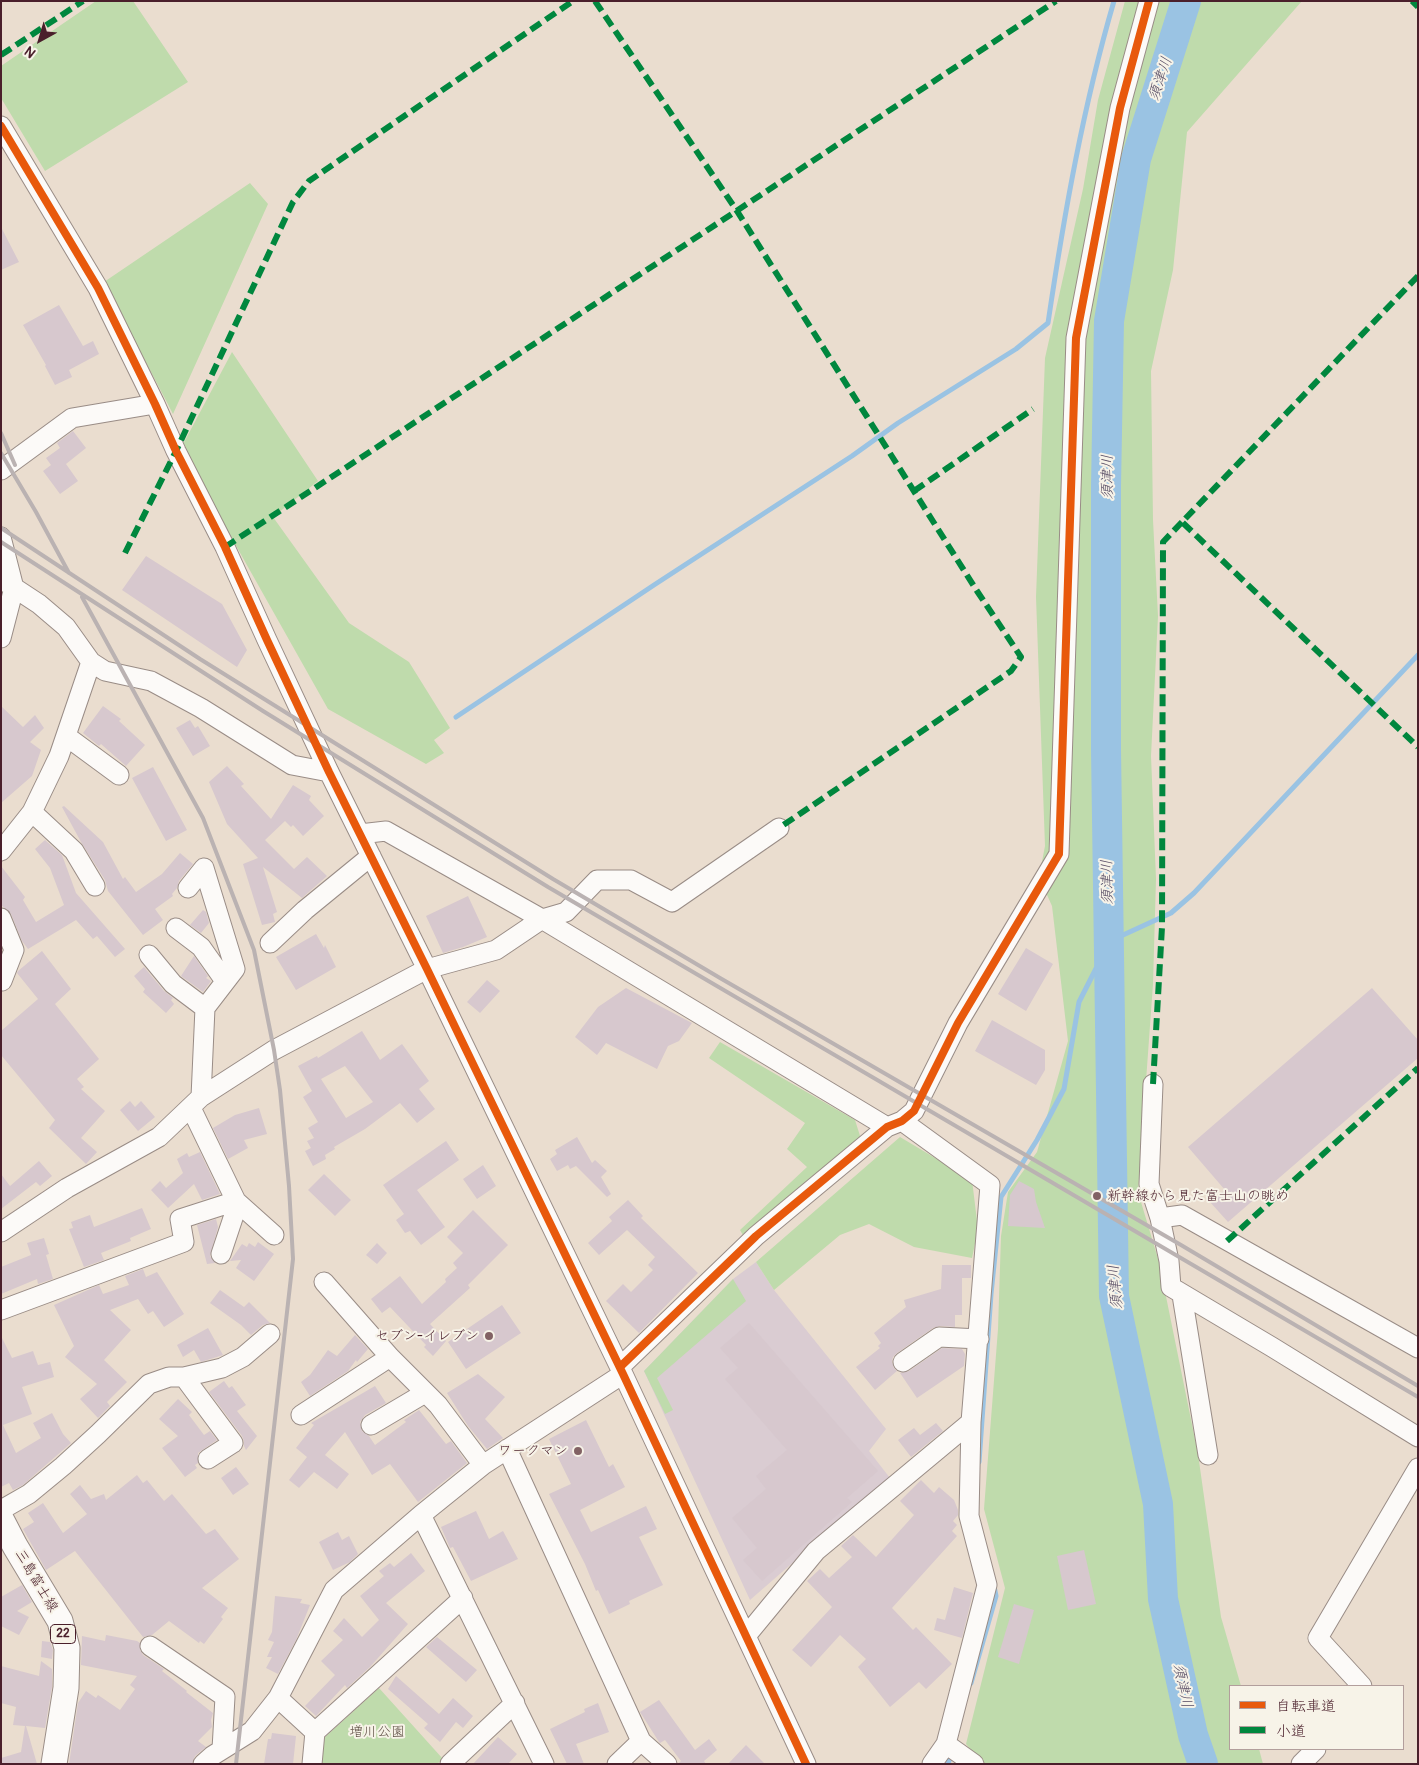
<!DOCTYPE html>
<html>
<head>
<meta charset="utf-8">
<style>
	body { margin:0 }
	#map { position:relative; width:1419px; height:1765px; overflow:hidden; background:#eaddcf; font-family:Pangolin,"Klee One",sans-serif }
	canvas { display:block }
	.frame { position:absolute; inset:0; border:2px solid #4a1f2b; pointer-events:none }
	.legend { position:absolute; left:1229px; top:1685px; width:175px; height:65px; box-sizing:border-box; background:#f7f3e8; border:1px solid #b29e9c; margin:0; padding:6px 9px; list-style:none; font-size:15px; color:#4a1f2b }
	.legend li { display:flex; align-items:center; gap:10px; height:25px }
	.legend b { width:25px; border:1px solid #b29e9c }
	.north { position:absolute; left:15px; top:15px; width:50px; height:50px; -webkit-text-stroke:4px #f7f3e8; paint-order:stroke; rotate:219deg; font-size:14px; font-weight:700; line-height:20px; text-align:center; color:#4a1f2b }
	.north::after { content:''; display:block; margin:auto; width:18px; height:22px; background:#4a1f2b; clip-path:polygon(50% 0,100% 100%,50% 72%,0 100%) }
</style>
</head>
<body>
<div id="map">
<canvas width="1419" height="1765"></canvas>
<div class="frame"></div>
<ul class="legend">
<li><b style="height:6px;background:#e8590c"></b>自転車道</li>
<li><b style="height:6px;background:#00873e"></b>小道</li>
</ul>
<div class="north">N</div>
</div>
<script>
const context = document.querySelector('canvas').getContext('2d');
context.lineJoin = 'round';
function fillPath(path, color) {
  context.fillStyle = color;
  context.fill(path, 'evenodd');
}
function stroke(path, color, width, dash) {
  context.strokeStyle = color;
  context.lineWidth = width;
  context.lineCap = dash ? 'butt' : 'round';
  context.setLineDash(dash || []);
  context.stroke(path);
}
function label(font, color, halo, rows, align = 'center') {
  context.font = font + ' Pangolin,"Klee One",sans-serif';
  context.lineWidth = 4;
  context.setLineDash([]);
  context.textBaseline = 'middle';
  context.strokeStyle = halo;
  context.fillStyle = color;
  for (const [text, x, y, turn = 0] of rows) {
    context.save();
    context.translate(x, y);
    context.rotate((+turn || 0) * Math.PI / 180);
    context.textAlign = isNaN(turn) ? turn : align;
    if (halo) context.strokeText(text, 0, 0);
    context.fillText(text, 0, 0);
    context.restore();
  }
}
const industrial = new Path2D(`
	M756 1262 774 1290 886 1429 869 1451 890 1478 750 1600 644 1371 733 1279Z`);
const green = new Path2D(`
	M96 1H133L188 82 45 171 1 98V66Z
	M1125 1H1302L1187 132 1173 270 1151 371 1153 520 1158 616 1151 756 1156 879 1153 984 1138 1192 1159 1262 1198 1454 1221 1617 1241 1686H1230V1749H1259L1263 1764H983L966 1744 1005 1588 984 1509 998 1329 1001 1236 1008 1192 1037 1152 1068 1041 1052 906 1039 877 1045 846 1036 597 1045 358 1083 189 1098 100Z
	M250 183 268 204 173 414 104 282Z
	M232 352 318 481 273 517 349 623 409 662 450 728 434 740 444 753 426 764 328 709 181 448Z
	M720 1042 855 1120 861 1139 744 1237 740 1230 807 1167 787 1149 805 1123 709 1058Z
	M900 1137 972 1180 978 1229 972 1258 914 1247 869 1224 840 1235 774 1290 756 1262Z
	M733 1279 746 1301 657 1378 673 1410 665 1414 644 1371Z
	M379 1688 443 1759 437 1764H321L324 1738Z`);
const stream = new Path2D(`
	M456 717 654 585 852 456 898 423 1016 349 1048 323C1064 215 1083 107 1114 1
	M979 1462 991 1294 1001 1197 1037 1140 1064 1089 1079 1002 1110 941 1171 913 1194 893 1418 655
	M971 1683 996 1596 994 1586
	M948 1764 952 1752`);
const river = new Path2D(`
	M1186 1 1136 159 1109 321 1106 486V750L1114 1296 1158 1504 1163 1599 1193 1735 1203 1764`);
const building = new Path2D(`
	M1 227 19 262 1 270Z
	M59 305 83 346 93 341 99 354 69 370 72 377 55 385 45 366 46 365 23 325Z
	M73 431 86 448 66 464 78 481 60 494 43 471 51 465 46 458 60 448 57 443Z
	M146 556 222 604 247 650 237 667 122 590Z
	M1 706 23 727 35 715 44 728 30 742 41 750 32 776 1 803Z
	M103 706 121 719 119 721 145 745 126 766 101 744 99 746 83 733Z
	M190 720 195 728 198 726 210 746 193 756 176 728Z
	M227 766 244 784 241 786 271 819 293 785 311 796 309 800 324 816 303 836 293 825 291 827 285 821 265 840 294 869 307 857 327 876 302 898 263 867 277 912 273 914 275 922 262 925 243 864 258 858 227 824 209 782Z
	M153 767 187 830 166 841 132 778Z
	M64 806 103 842 123 879 125 877 136 892 162 874 180 853 193 864 179 881 177 888 172 894 173 896 155 909 163 920 143 935 108 891 105 880 81 842 62 807Z
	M45 840 62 855 76 893 125 949 115 957 97 936 93 939 76 920 28 949 22 941 11 914 1 905V866L25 897 23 900 36 922 64 905 50 868 35 849Z
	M468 896 487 937 463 947 443 953 426 916Z
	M203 910 206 912 209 923 201 933 190 925Z
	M316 934 324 948 325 945 336 967 296 990 276 957Z
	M1026 948 1053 964 1026 1011 998 994Z
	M42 951 71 989 55 1004 99 1059 77 1079 84 1087 81 1089 105 1111 81 1138 97 1152 86 1164 49 1128 55 1120 1 1055V1031L38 999 17 973 18 971Z
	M194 956 208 976 206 978 211 981 203 992 181 976Z
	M144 967 164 991 173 998 171 1000 174 1004 166 1013 143 992 145 989 134 976Z
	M487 980 500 991 480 1013 467 1002Z
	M626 988 692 1023 679 1041 668 1046 657 1069 606 1043 597 1055 575 1037 598 1007Z
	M1372 988 1418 1040V1058L1228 1222 1210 1202 1225 1190 1188 1147Z
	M992 1020 1045 1050V1070L1036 1085 975 1051Z
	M362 1031 380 1060 402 1044 429 1081 419 1089 435 1109 417 1123 400 1103 365 1129 334 1147 335 1149 325 1155 326 1159 313 1166 305 1151 311 1148 307 1141 314 1138 308 1128 318 1122 303 1097 312 1091 298 1066 317 1056 318 1058ZM345 1066 373 1102 346 1118 321 1079Z
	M130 1101 135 1107 141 1101 155 1117 138 1131 120 1110Z
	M259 1108 267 1134 244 1140 248 1148 228 1159 213 1128 235 1115Z
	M577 1137 592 1163 595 1160 607 1171 601 1177 611 1194 607 1197 576 1166 570 1169 568 1165 557 1171 550 1159 557 1154 555 1150Z
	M446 1141 459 1160 417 1190 445 1227 421 1245 410 1231 405 1233 396 1220 404 1214 383 1185Z
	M200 1152 220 1194 202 1200 194 1184 168 1208 151 1190 160 1181 166 1188 183 1173 177 1159 187 1153 189 1157Z
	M39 1161 52 1176 40 1186 36 1182 1 1209V1174L10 1186Z
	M483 1165 496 1186 477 1199 463 1179Z
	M324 1174 351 1200 335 1216 308 1190Z
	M1019 1181 1034 1189 1036 1202 1045 1228 1008 1226 1010 1195Z
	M628 1200 643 1216 641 1218 698 1273 639 1333 606 1301 623 1284 631 1292 653 1270 648 1265 655 1257 627 1230 599 1255 588 1243 612 1221 609 1217Z
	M142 1208 151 1229 130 1238 131 1241 101 1253 104 1260 84 1267 69 1229 73 1228 71 1222 90 1215 94 1227Z
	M473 1210 508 1245 468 1285 470 1288 430 1324 446 1341 433 1356 424 1347 426 1345 390 1307 382 1313 371 1299 400 1276 422 1304 446 1282 445 1279 457 1268 453 1263 463 1253 447 1237Z
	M216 1219 218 1227 210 1256 215 1263 207 1264 197 1225Z
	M44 1238 49 1254 46 1255 53 1279 38 1284 37 1279 1 1294V1267L31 1255 27 1243Z
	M258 1242 274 1254 254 1281 236 1268 241 1260 230 1261 242 1244 247 1247 249 1243 255 1247Z
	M377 1243 387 1253 377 1264 366 1255Z
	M942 1265H971V1278H962V1315H955V1327L940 1326 933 1328 897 1353 893 1357 892 1362 894 1368 897 1371 875 1390 856 1367 880 1348 878 1346 881 1343 874 1333 906 1307 904 1300 941 1289Z
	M143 1269 146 1277 157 1272 184 1314 164 1327 153 1311 148 1314 138 1299 110 1310 131 1330 104 1360 127 1382 107 1402 110 1406 98 1418 80 1399 97 1384 65 1357 74 1346 54 1305 99 1285 103 1294 129 1285 125 1276Z
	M220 1290 244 1307 249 1302 270 1323 263 1325 251 1335 241 1325 210 1303Z
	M502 1305 521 1333 466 1369 448 1342Z
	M749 1323 878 1471 847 1498 852 1502 762 1581 743 1560 757 1548 732 1518 766 1489 756 1476 787 1450 725 1379 738 1368 720 1348Z
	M208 1328 223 1355 201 1362 194 1350 183 1357 177 1345Z
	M355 1335 368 1349 357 1362 356 1360 348 1371 310 1396 301 1382 310 1375 328 1350 337 1356Z
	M1 1336 12 1358 33 1351 38 1365 50 1362 54 1377 22 1387 32 1414 3 1425 16 1453 41 1438 33 1423 52 1413 63 1434 71 1443 23 1485 13 1490 9 1483 1 1487Z
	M942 1348 962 1349 965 1354 964 1366 917 1398 900 1373 909 1371Z
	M478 1374 505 1397 485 1419 503 1438 487 1449 468 1426 447 1393Z
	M224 1381 229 1388 232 1386 246 1405 237 1411 257 1436 246 1450 244 1446V1441L242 1436 209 1392Z
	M375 1386 386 1403 365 1415 360 1422 362 1431 369 1436 375 1445 406 1422 404 1420 419 1410 446 1444 451 1441 467 1463 418 1502 390 1464 372 1475 345 1432 325 1455 349 1474 337 1489 314 1472 299 1488 289 1480 307 1457 296 1448 314 1425 311 1423Z
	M178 1399 192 1412 189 1415 204 1435 210 1431 217 1440 198 1453V1463L195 1465 197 1468 185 1477 162 1448 178 1436 159 1419Z
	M586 1420 609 1467 613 1464 625 1487 580 1510 591 1532 646 1506 657 1529 639 1537 663 1585 629 1601 630 1604 609 1614 598 1590 596 1591 585 1564 549 1494 571 1484 549 1439Z
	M936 1423 943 1431 911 1457 898 1440 914 1428 920 1435Z
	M236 1467 249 1484 233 1495 221 1478Z
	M137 1475 143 1483 147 1480 164 1501 172 1494 206 1534 215 1529 239 1559 202 1588 228 1608 221 1617 223 1619 204 1644 200 1641 199 1643 169 1621 152 1635 143 1637 75 1551 46 1570 23 1529 34 1522 28 1513 43 1503 63 1533 87 1514 70 1494 80 1485 91 1499 104 1494 106 1500Z
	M921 1480 934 1493 939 1487 954 1500 958 1510V1515L953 1521 957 1525 952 1531 957 1536 892 1608 913 1630 916 1627 952 1664 926 1689 919 1682 890 1707 858 1667 866 1659 840 1635 811 1667 792 1650 832 1607 807 1581 820 1569 829 1578 852 1557 841 1546 853 1535 876 1557 914 1515 900 1501Z
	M476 1511 489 1539 503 1531 518 1559 471 1581 453 1547 450 1548 441 1527Z
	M338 1532 342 1540 349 1536 358 1554 350 1562 333 1570 319 1542Z
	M1084 1550 1096 1604 1068 1610 1057 1556Z
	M411 1553 425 1571 386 1603 408 1624 370 1667 347 1688 345 1685 316 1716 305 1706 335 1675 321 1661 343 1640 333 1631 344 1618 362 1637 379 1620 360 1596 384 1576 379 1571 390 1563 394 1567Z
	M22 1585 32 1602 17 1611 29 1617 19 1635 1 1626V1597Z
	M954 1587 973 1593 962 1638 934 1630 937 1618 945 1620Z
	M275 1596 302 1599 300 1603 310 1605 296 1640 278 1674 266 1668 272 1657H267L274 1642 268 1640 272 1632Z
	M1014 1604 1034 1610 1019 1664 998 1657Z
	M106 1635 137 1641 140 1643V1650L143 1655 164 1669 162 1671 187 1691 186 1692 213 1713 211 1720 212 1727 198 1741 206 1747 195 1756 192 1764H69L78 1703 86 1691 96 1698 98 1695 120 1710 135 1689 130 1685 137 1676 81 1665 82 1636 105 1641Z
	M437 1637 477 1670 466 1682 426 1647Z
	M42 1641 50 1642 53 1650 52 1659 41 1657Z
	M41 1661 52 1669V1687L45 1728 26 1726 37 1764H1V1758L21 1752 25 1726 13 1725 16 1707 1 1703V1666L39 1676Z
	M396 1676 439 1714 453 1698 473 1716 463 1728 456 1722 440 1742 424 1728 428 1724 388 1689Z
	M659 1700 695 1750 709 1739 717 1750 704 1761 706 1764H678L681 1761 665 1740 660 1743 659 1742 640 1712Z
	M598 1703 609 1732 576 1744 584 1764H567L550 1729 585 1712 584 1709Z
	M272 1733 296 1736 293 1764H264L268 1739H271Z
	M498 1737 517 1754 508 1764H473Z
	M746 1745 765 1764H728Z`);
const minor = new Path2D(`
	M1 126 98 288 155 404 176 451 225 547 267 640 329 772 427 969 623 1374 806 1764
	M1 470 72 418 155 404
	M1 537 14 588 1 638
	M1 579 39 604 66 627 91 662 105 671 151 681 201 708 292 765 329 772
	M66 736 119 775
	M32 812 74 851 95 886
	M360 834 386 831 542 919 887 1127
	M1 851 32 812 59 756 91 662
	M188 888 204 868 235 969 205 1008 201 1097
	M1 918 14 950 2 981
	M176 928 201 947 225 981
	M270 943 305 910 371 856
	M149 955 173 984 205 1008
	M1153 1084 1149 1184 1160 1218 1182 1215 1418 1348
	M191 1108 236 1201 274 1235
	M902 1121 990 1185 971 1422 969 1516 987 1585 946 1744 932 1764
	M1160 1218 1169 1261 1171 1287 1272 1347 1418 1437
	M1 1232 67 1188 159 1137 201 1097 274 1050 427 969 496 950 542 919 566 912 597 880H631L672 902 779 828
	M221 1254 238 1203
	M324 1282 390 1357 438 1405 483 1465
	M1182 1295 1208 1455
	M1 1310 184 1242 180 1219 236 1201
	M903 1362 939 1337 979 1339
	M620 1367 756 1236 887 1127 902 1121 914 1111 958 1023 1059 854 1076 338 1120 108 1149 1
	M184 1377 233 1443 208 1459
	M301 1415 390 1357
	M371 1425 425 1393
	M507 1449 641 1741 667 1764
	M1 1510 29 1494 63 1466 98 1434 149 1384 169 1377H184L222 1368 243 1357 270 1334
	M421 1515 544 1764
	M746 1636 816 1551 971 1422
	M150 1646 225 1697 222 1749
	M1362 1686 1318 1638 1418 1468
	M278 1698 315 1732 312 1764
	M315 1732 463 1598
	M946 1744 974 1764
	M203 1764 212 1756 252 1731 278 1698 334 1590 421 1515 483 1465 623 1374
	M450 1764 515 1703
	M617 1764 641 1741
	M1301 1764 1316 1749`);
const major = new Path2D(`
	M1 1519 15 1546 60 1621 67 1648 66 1688 54 1764`);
const rail = new Path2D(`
	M1 433 15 465
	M1 453 36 512 69 573
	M1 528 200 659 553 879 720 978 1181 1245 1418 1386
	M1 542 263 711 548 887 1418 1397
	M82 597 203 818 254 950 274 1050 280 1090 289 1186 293 1259 236 1764`);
const quiet = new Path2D(`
	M595 1 737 211 977 591 1021 657 1011 671 779 828
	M1412 1 1418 7
	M1 55 83 1
	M1418 276 1182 522 1418 747
	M914 491 1033 409
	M225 547 1056 1
	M125 553 176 451 293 202 309 181 573 1
	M1153 1084 1162 927 1163 542 1182 522
	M1227 1241 1418 1068`);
const cycleway = new Path2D(`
	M1 126 98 288 155 404 176 451 225 547 267 640 329 772 427 969 623 1374 806 1764
	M620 1367 756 1236 887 1127 902 1121 914 1111 958 1023 1059 854 1076 338 1120 108 1149 1`);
const markers = [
	[1097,1196,5,"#826264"],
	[489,1336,5,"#826264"],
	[578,1451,5,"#826264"]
];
const shields = [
	[63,1634,25]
];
const shieldNames = [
	["22",63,1634]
];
const poiNames = [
	["新幹線から見た富士山の眺め",1107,1196,"left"],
	["セブン-イレブン",479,1336],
	["ワークマン",568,1451]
];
const streetNames = [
	["三島富士線",36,1581,59]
];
const parkNames = [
	["増川公園",377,1732]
];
const waterNames = [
	["須津川",1161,79,-72],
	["須津川",1108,477,-90],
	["須津川",1108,882,-91],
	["須津川",1116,1287,-95],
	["須津川",1182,1686,78]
];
fillPath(industrial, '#daccd2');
fillPath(green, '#bfdbac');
stroke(stream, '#9ac3e3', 5);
stroke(river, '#9ac3e3', 30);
fillPath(building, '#d7c8ce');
stroke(minor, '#998c86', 21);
stroke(major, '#998c86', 27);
stroke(minor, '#fcfaf8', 19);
stroke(major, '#fcfaf8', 25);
stroke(rail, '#bab2b2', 4);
stroke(quiet, '#00873e', 6, [12, 6]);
stroke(cycleway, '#e8590c', 8);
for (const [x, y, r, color] of markers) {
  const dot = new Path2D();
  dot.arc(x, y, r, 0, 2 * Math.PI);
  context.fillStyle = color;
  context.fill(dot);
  stroke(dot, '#f7f3e8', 2);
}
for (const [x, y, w] of shields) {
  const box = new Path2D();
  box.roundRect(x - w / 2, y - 9.5, w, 19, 4);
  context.fillStyle = '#f7f3e8';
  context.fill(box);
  stroke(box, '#4a1f2b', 1);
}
label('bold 12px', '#4a1f2b', null, shieldNames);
label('14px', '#4a1f2b', '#f7f3e8', poiNames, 'right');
label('14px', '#4a1f2b', '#f7f3e8', streetNames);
label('14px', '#5e4e44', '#f7f3e8', parkNames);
label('italic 15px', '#584d65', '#f7f3e8', waterNames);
</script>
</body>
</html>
